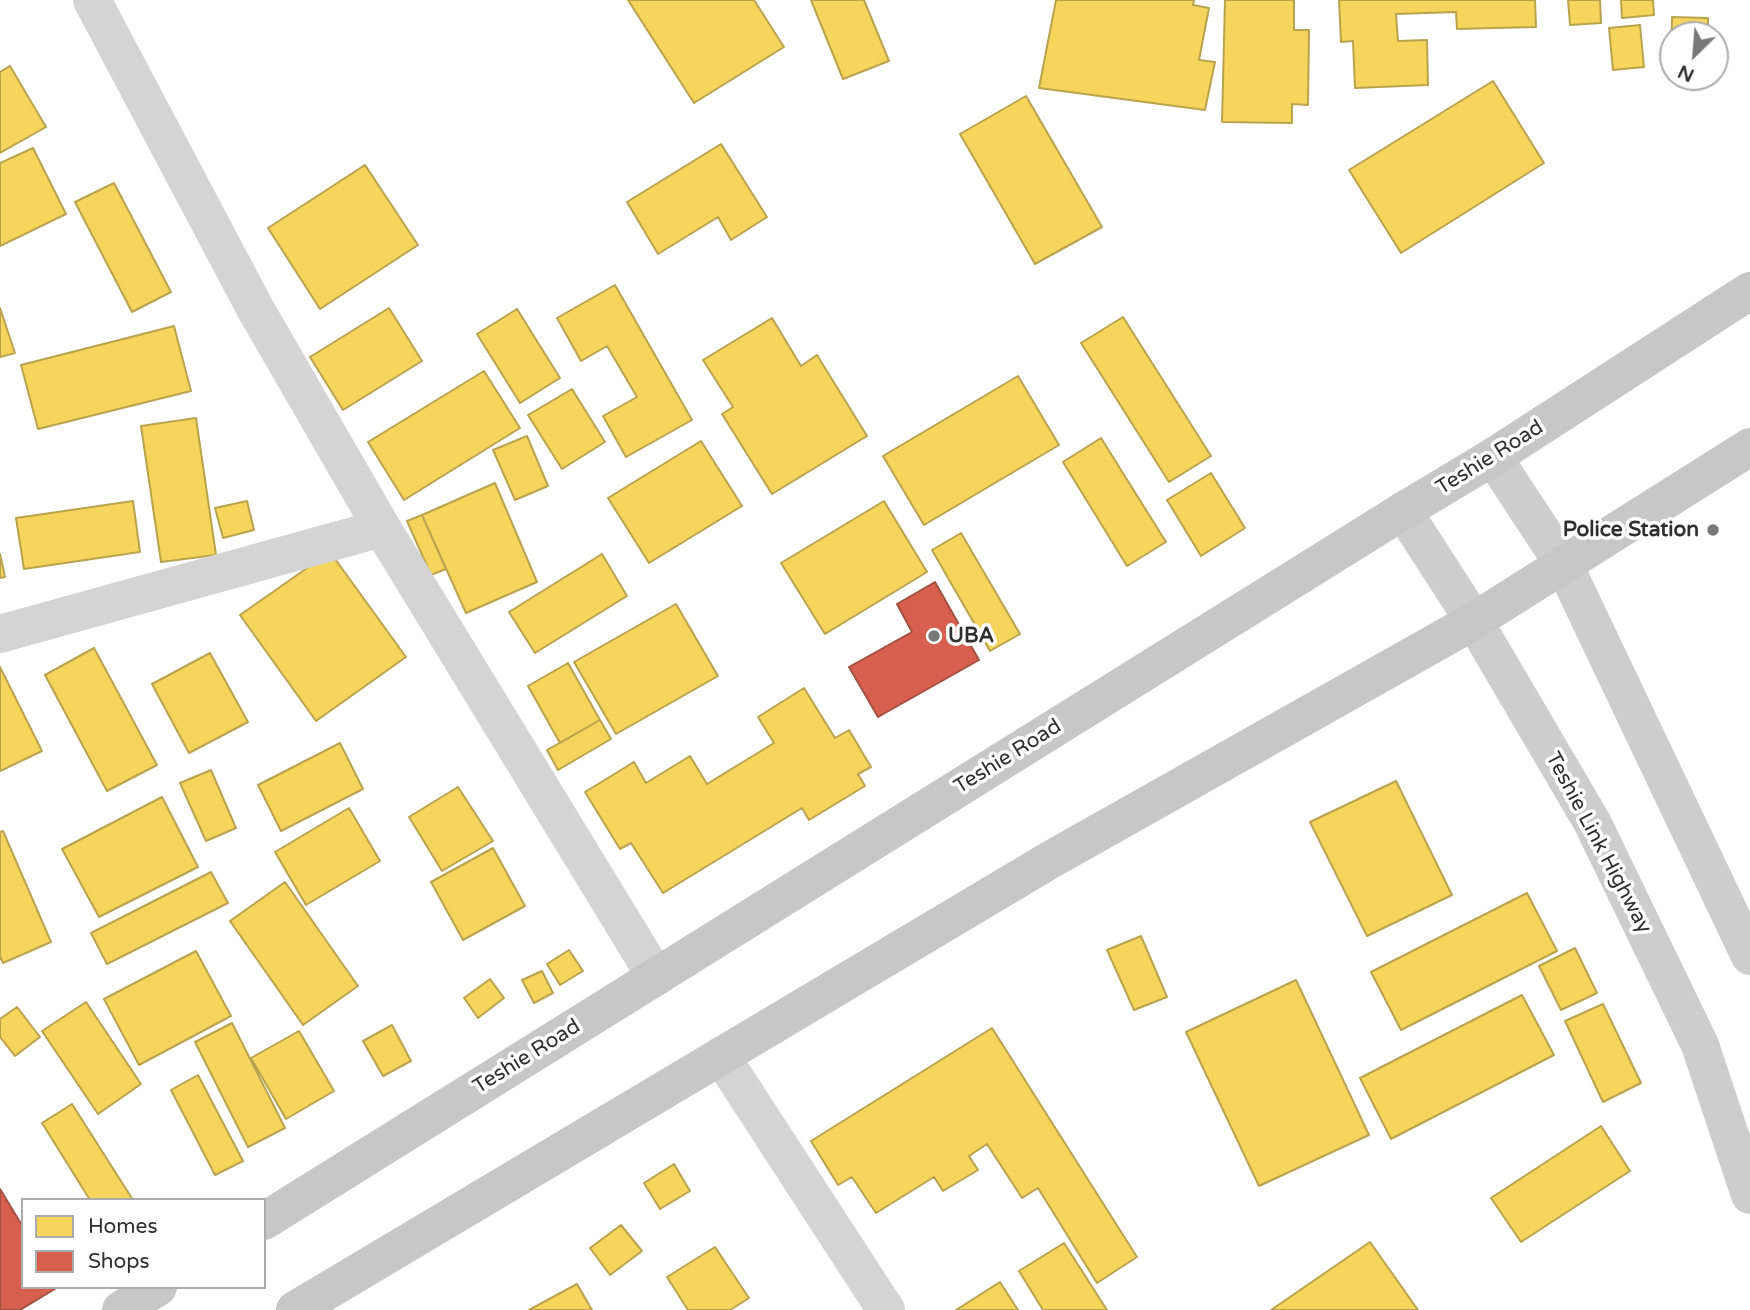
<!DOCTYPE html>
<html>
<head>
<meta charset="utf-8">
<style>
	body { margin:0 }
	#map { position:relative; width:1750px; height:1310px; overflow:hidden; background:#fff; font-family:"Varela Round",sans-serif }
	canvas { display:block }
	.legend { position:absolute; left:21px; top:1198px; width:245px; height:91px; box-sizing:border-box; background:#fff; border:2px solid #acacac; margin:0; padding:9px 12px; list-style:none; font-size:21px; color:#2f2f2f }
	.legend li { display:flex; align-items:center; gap:14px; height:35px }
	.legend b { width:35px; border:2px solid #acacac }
	.north { position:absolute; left:1659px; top:21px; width:70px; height:70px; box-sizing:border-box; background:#fff; border:2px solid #acacac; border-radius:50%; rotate:205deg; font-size:19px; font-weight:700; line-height:28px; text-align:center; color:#2f2f2f }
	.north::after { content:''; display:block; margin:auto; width:24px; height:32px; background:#787878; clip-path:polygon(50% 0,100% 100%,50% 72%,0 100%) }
</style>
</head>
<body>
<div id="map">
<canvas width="1750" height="1310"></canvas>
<ul class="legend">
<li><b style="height:19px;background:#f6d55c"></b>Homes</li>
<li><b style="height:19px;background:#d6604d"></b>Shops</li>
</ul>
<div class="north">N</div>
</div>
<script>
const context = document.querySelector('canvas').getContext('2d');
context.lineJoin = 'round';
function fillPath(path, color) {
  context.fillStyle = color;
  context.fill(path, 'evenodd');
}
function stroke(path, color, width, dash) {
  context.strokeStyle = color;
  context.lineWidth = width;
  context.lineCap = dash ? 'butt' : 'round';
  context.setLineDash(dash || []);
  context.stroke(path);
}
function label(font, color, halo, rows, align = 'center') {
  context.font = font + ' "Varela Round",sans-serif';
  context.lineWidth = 7;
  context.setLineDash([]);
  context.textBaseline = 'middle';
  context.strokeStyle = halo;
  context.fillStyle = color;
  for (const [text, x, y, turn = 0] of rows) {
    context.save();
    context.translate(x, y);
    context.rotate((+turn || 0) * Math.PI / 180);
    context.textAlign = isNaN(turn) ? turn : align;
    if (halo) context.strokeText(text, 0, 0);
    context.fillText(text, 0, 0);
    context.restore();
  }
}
const homes = new Path2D(`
	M628 0H754L784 47 694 103Z
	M811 0H864L889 61 843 79Z
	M1056 0H1194L1193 5 1209 8 1199 60 1215 62 1205 110 1039 88Z
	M1225 0H1294V30H1309L1308 105 1292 104V123L1222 122Z
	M1339 0H1535L1536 27 1457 29 1456 12 1396 14 1398 41 1427 40 1428 85 1355 88 1353 41 1341 42Z
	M1568 0H1600L1601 23 1570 25Z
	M1621 0H1653L1654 15 1622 18Z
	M1672 17 1708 18V35H1673V67H1671Z
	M1640 25 1644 67 1613 70 1609 28Z
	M10 66 46 127 0 153V72Z
	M1493 81 1544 163 1401 253 1349 170Z
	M1026 96 1102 227 1035 264 960 134Z
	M721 144 767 217 731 240 718 217 658 254 627 202Z
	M33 148 66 214 0 246V163Z
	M365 165 418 245 320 309 268 228Z
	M114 183 171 292 132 312 75 202Z
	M615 285 692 420 626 457 603 416 637 397 607 346 581 361 557 318Z
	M0 308 15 353 0 357Z
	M389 308 422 361 343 410 310 357Z
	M517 309 560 378 520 403 477 334Z
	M1123 317 1211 456 1169 482 1081 343Z
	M772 318 801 366 817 355 867 436 772 494 722 414 733 407 703 360Z
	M174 326 191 391 38 429 21 365Z
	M484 371 520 428 404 500 368 442Z
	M1018 376 1059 445 924 525 883 456Z
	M572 389 605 442 562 469 528 415Z
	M196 418 216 555 161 562 141 426Z
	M527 436 548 486 515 500 493 450Z
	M1101 438 1166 542 1127 566 1063 462Z
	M701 441 742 506 649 563 608 498Z
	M1211 473 1245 528 1201 556 1167 500Z
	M495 483 537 582 466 613 422 515Z
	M133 501 140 552 24 569 16 518Z
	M247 501 254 530 223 538 215 508Z
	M884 501 927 572 825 634 781 563Z
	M422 515 446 569 431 575 407 521Z
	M961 533 1020 634 990 651 932 550Z
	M330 552 406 657 316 721 240 615Z
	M0 554 5 577 0 578Z
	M602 554 627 596 535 653 509 612Z
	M676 604 718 676 616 734 574 662Z
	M94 648 157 765 107 791 45 675Z
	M210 653 248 722 189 753 152 684Z
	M568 663 600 720 560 743 528 686Z
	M0 667 42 751 0 771Z
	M804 688 835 738 849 730 871 767 858 774 865 786 809 820 802 808 663 893 631 843 620 849 585 792 634 762 646 783 690 756 707 784 774 743 758 717Z
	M600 720 611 739 558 770 547 750Z
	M340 743 363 789 281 831 258 785Z
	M211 770 236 828 206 841 180 783Z
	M1396 781 1452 895 1367 936 1310 822Z
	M458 787 493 841 442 871 409 817Z
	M162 797 198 867 99 917 62 849Z
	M349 808 380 861 306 905 275 852Z
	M3 831 51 942 3 963 0 957V832Z
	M493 848 525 906 463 940 431 882Z
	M211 872 228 903 107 964 91 933Z
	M285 882 358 986 303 1025 230 921Z
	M1527 893 1557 951 1401 1030 1371 972Z
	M1141 936 1167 997 1134 1010 1107 950Z
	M1575 948 1597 993 1561 1010 1539 966Z
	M569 950 583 971 560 985 547 964Z
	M196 951 231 1016 139 1065 104 999Z
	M542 971 553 993 534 1003 522 980Z
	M490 979 504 998 478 1018 464 998Z
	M1296 980 1369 1135 1259 1186 1186 1032Z
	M1522 995 1554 1055 1391 1139 1360 1078Z
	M86 1002 141 1084 98 1114 42 1031Z
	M1603 1004 1641 1083 1603 1102 1565 1021Z
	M17 1007 40 1037 15 1056 0 1037V1019Z
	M232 1023 285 1128 248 1147 195 1042Z
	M392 1025 411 1061 383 1076 363 1041Z
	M992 1028 1137 1257 1097 1283 1038 1188 1022 1198 987 1144 969 1156 978 1170 943 1191 934 1177 876 1213 852 1177 838 1185 811 1141Z
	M299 1031 334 1091 286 1119 251 1058Z
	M198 1075 243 1161 215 1175 171 1090Z
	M72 1104 133 1200H90L42 1123Z
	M1601 1126 1630 1171 1521 1242 1491 1198Z
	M674 1164 690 1191 660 1209 644 1183Z
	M621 1225 642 1251 610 1275 590 1248Z
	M1370 1242 1418 1310H1271Z
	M1064 1243 1107 1310H1043L1019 1271Z
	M715 1247 749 1298 730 1310H688L667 1277Z
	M1000 1282 1018 1310H956Z
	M577 1284 592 1310H529Z`);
const shops = new Path2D(`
	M935 582 979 660 878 717 849 667 912 632 897 604Z
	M0 1189 23 1227V1287H58L20 1310H0Z`);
const minor = new Path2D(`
	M92 0 256 310 382 528 656 977
	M0 634 382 528
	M721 1056 886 1310`);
const secondary = new Path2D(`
	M1493 457 1564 565 1750 956
	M1403 511 1474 621 1592 822 1700 1045 1750 1195`);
const primary = new Path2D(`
	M264 1221 1403 511 1493 457 1750 291
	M121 1310 158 1287
	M295 1310 1050 860 1474 621 1750 447`);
const markers = [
	[1713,530,7,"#787878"],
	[934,636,7,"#787878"]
];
const streetNames = [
	["Teshie Road",1490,458,-32],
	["Teshie Road",1008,757,-32],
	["Teshie Link Highway",1598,843,62],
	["Teshie Road",527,1057,-32]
];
const poiNames = [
	["Police Station",1699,530],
	["UBA",948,636,"left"]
];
fillPath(homes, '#f6d55c');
stroke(homes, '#baa34e', 2);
fillPath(shops, '#d6604d');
stroke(shops, '#a45144', 2);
stroke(minor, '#d4d4d4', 38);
stroke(secondary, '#cdcdcd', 38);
stroke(primary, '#c7c7c7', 38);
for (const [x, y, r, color] of markers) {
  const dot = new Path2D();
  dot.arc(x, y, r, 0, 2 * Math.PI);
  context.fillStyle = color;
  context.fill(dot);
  stroke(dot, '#fff', 2.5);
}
label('21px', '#2f2f2f', '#fff', streetNames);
label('bold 21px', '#2f2f2f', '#fff', poiNames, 'right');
</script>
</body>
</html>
